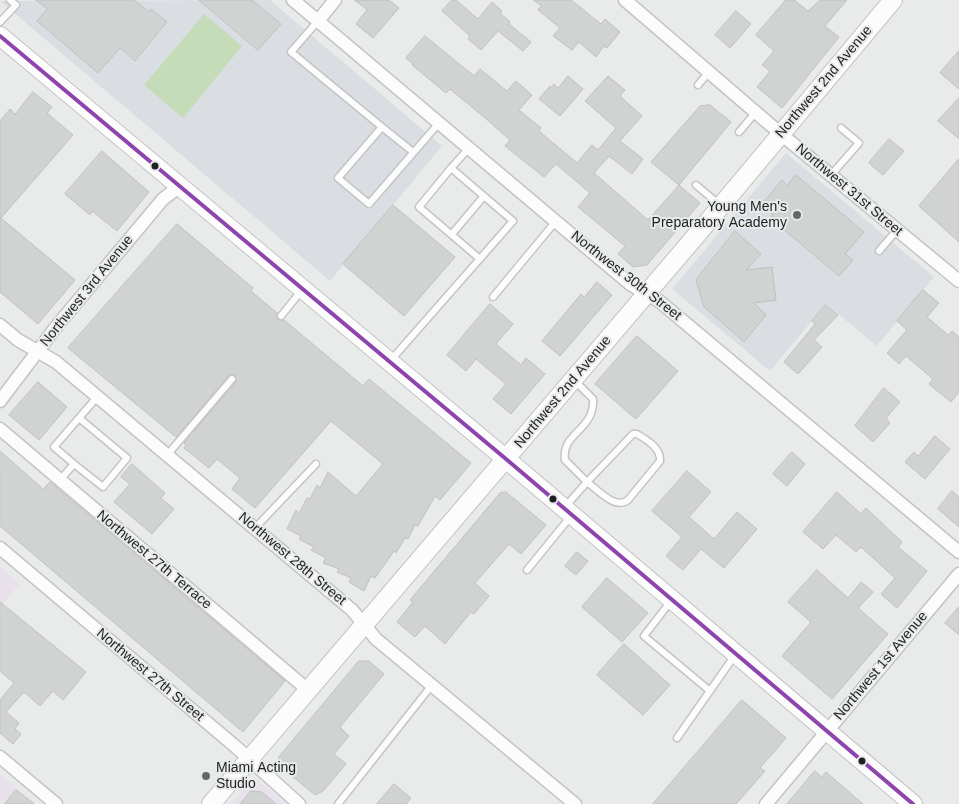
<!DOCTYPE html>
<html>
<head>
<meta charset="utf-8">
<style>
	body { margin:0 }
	canvas { display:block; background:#e9eaea }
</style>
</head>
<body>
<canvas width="959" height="804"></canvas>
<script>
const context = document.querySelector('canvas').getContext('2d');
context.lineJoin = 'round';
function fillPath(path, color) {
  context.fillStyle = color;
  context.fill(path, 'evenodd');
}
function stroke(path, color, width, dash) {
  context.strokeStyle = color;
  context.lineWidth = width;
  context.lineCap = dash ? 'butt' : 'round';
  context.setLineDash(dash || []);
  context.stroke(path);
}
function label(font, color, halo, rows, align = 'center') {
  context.font = font + ' Arial,sans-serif';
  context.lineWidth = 4;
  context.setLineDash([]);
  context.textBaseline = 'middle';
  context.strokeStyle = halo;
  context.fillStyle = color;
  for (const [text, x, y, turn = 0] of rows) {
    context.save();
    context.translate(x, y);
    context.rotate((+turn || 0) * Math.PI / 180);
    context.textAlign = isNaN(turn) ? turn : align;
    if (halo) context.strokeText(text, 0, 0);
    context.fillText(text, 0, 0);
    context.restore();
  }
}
const commercial = new Path2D(`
	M0 567 20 584 0 606Z
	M0 774 37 804H0Z
	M254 777 286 804H230Z`);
const built = new Path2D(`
	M270 0 442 146 330 281 0 1Z
	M786 153 934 277 877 346 826 304 770 371 672 289Z`);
const green = new Path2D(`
	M204 14 242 46 183 118 144 85Z`);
const building = new Path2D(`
	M36 0H134L149 12 151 9 167 22 135 61 120 48 98 73 37 21 47 9Z
	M199 0H252L281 24 258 50Z
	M355 0H389L399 8 373 38 356 24 367 10Z
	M452 0H456L478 19 492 2 502 11 500 13 510 22 509 24 531 42 523 51 498 31 481 50 468 39 470 36 442 11Z
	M534 0H571L601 24 605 19 620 32 607 48 604 46 596 57 579 42 572 50 553 36 560 28 538 10 541 6Z
	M786 0H794L808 11 820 0H847L825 26 839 37 782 108 757 87 770 71 762 65 774 51 756 35Z
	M736 11 751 24 730 48 715 35Z
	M425 36 474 76 480 69 507 91 516 81 532 95 519 110 541 128 539 131 577 163 592 145 598 150 616 128 585 101 608 76 625 90 620 96 642 116 620 141 643 159 632 174 609 156 594 173 648 220 679 185 700 203 647 265 633 267 618 254 625 246 578 207 590 193 556 164 544 177 505 146 510 140 484 117 450 89 446 93 412 65 413 64 406 58Z
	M959 51V89L940 73Z
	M568 76 583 89 560 116 539 99 550 86 551 87 554 84 558 88Z
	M33 92 52 107 47 113 73 135 1 218 75 280 38 324 0 292V121L10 109 15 114Z
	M959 98V139L938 121Z
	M710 105 731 122 679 185 651 162 700 106Z
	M889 139 904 151 883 175 869 163Z
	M102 151 149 192 117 231 92 211 90 215 65 194Z
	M959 159V242L919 206Z
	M796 175 864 232 845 254 853 260 839 276 770 218 773 214 761 205 782 180 787 185Z
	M393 205 455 257 404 316 343 264Z
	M177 224 253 288 251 291 277 313 278 320H284L363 386 369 379 471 463 440 500 435 496 418 526 415 525 408 539 405 538 396 553 394 551 375 578 371 576 364 591 349 582 351 578 337 572 339 569 323 563 326 558 311 550 314 547 299 539 301 536 287 529 296 510 299 513 307 498 310 499 317 485 320 488 328 472 356 496 383 464 331 421 255 508 232 489 240 478 217 459 209 468 184 448 186 445 184 443 236 382 235 375 228 376 176 437 68 348Z
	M735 231 761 254 746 270 772 267 776 300 754 303 766 315 744 342 704 307 696 280Z
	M597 282 612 295 560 356 542 341 581 294 584 297Z
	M923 290 939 303 927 317 948 335 952 331 959 337V392L951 402 929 384 933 379 906 356 899 364 887 353 907 330 897 321Z
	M490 304 513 324 496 344 521 365 526 358 545 374 511 414 493 399 506 384 476 359 466 371 447 355Z
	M826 305 838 315 814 340 822 347 798 374 784 362 815 324 812 321Z
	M637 336 678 371 636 419 595 384Z
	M38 382 67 407 39 440 9 415Z
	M884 388 900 402 886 418 890 423 873 442 855 426Z
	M935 436 950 449 925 479 905 462 914 452 918 456Z
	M0 451 43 489 50 482 285 681 243 732 0 526Z
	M792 452 805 464 787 486 773 474Z
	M132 464 165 493 161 498 174 509 152 534 114 502 130 484 121 477Z
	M687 471 711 492 689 517 714 539 737 512 757 529 724 568 701 549 683 570 666 556 682 537 652 511Z
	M952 491 959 497V527L938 509Z
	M506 492 546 525 521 554 509 544 475 583 489 596 474 614 471 612 445 644 425 626 415 637 397 622 413 602 410 600 500 493Z
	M837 492 861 514 866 508 902 542 898 547 927 571 897 608 881 594 895 578 861 547 856 552 836 535 823 549 803 532Z
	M577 552 588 561 576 575 565 566Z
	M817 570 848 598 861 582 873 592 858 608 888 634 832 699 782 656 811 622 788 602Z
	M607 578 648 613 622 642 582 607Z
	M0 602 86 672 63 700 53 691 40 706 24 692 6 712 19 723 15 729 21 734 13 744 0 733V700L14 683 0 671Z
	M959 607V635L945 623Z
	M624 644 670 685 643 715 597 675Z
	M359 661H369L384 674 340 727 349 736 334 754 346 764 323 791 315 795 280 766 279 757Z
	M742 700 786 738 760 768 765 771 736 804H653Z
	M815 771 822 777 826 772 863 804H787Z
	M394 784 411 798 406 804H377Z
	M16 790 34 804H5Z
	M251 791 262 792 276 804H240Z`);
const lane = new Path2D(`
	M318 21 291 52 382 127 338 178 369 204 439 123
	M0 22 16 5 10 0
	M698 85 709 72
	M382 127 413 152
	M739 132 756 112
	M451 168 419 207 480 259
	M831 175 859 143 841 128
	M696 185 720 205
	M452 234 484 196
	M879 251 897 230
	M493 297 556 221
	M281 316 302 290
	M391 360 513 221 451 168 469 148
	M633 434H637C647 440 661 448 660 461L628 500C615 510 598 490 587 482Z
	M168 454 232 379
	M74 464 54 447 79 418
	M60 480 74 464 103 487 127 458 79 418 98 396
	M565 507 587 482 565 460C561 432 595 431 593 399L575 381
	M255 528 316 464
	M527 570 571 516
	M671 601 644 636 710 691
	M677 738 735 655
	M338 804 432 685`);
const street = new Path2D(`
	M293 0 630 284 659 301 959 552
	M625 0 781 134 959 281
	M318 21 335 0
	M0 325 18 340 56 362 352 610 376 639 575 804
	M0 401 56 327 163 199 180 186
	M0 429 308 690
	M0 548 236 747 299 804
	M0 757 56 804
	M766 804 959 574`);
const secondary = new Path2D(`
	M0 36 506 459 913 804
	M211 804 700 231 893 0`);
const bus1 = new Path2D(`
	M0 36 506 459 913 804`);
const markers = [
	[155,166,4.5,"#1f2020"],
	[797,215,5,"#666767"],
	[553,499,4.5,"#1f2020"],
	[862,761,4.5,"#1f2020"],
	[206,776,5,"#666767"]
];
const streetNames = [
	["Northwest 2nd Avenue",824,82,-50],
	["Northwest 31st Street",849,190,40],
	["Northwest 30th Street",626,276,38],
	["Northwest 3rd Avenue",87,291,-51],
	["Northwest 2nd Avenue",563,392,-50],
	["Northwest 28th Street",292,559,40],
	["Northwest 27th Terrace",154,560,40],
	["Northwest 1st Avenue",881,666,-50],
	["Northwest 27th Street",150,675,40]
];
const poiNames = [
	["Young Men's",787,207],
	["Preparatory Academy",787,223],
	["Miami Acting",216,768,"left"],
	["Studio",216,784,"left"]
];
fillPath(commercial, '#e8e1ec');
fillPath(built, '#dadee3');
fillPath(green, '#c4dcb8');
fillPath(building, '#d1d3d3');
stroke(building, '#c0c0c1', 1);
stroke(lane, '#c3c4c4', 9);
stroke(street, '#c3c4c4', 15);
stroke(secondary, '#c3c4c4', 20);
stroke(lane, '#fcfcfc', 6);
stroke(street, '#fcfcfc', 12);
stroke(secondary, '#fcfcfc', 18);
stroke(bus1, '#8e44ad', 4);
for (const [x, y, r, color] of markers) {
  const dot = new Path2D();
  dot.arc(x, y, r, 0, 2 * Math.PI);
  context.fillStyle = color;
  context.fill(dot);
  stroke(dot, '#e8eaeb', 2);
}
label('14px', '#1f2020', '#e8eaeb', streetNames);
label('14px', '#1f2020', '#e8eaeb', poiNames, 'right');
</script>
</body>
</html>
